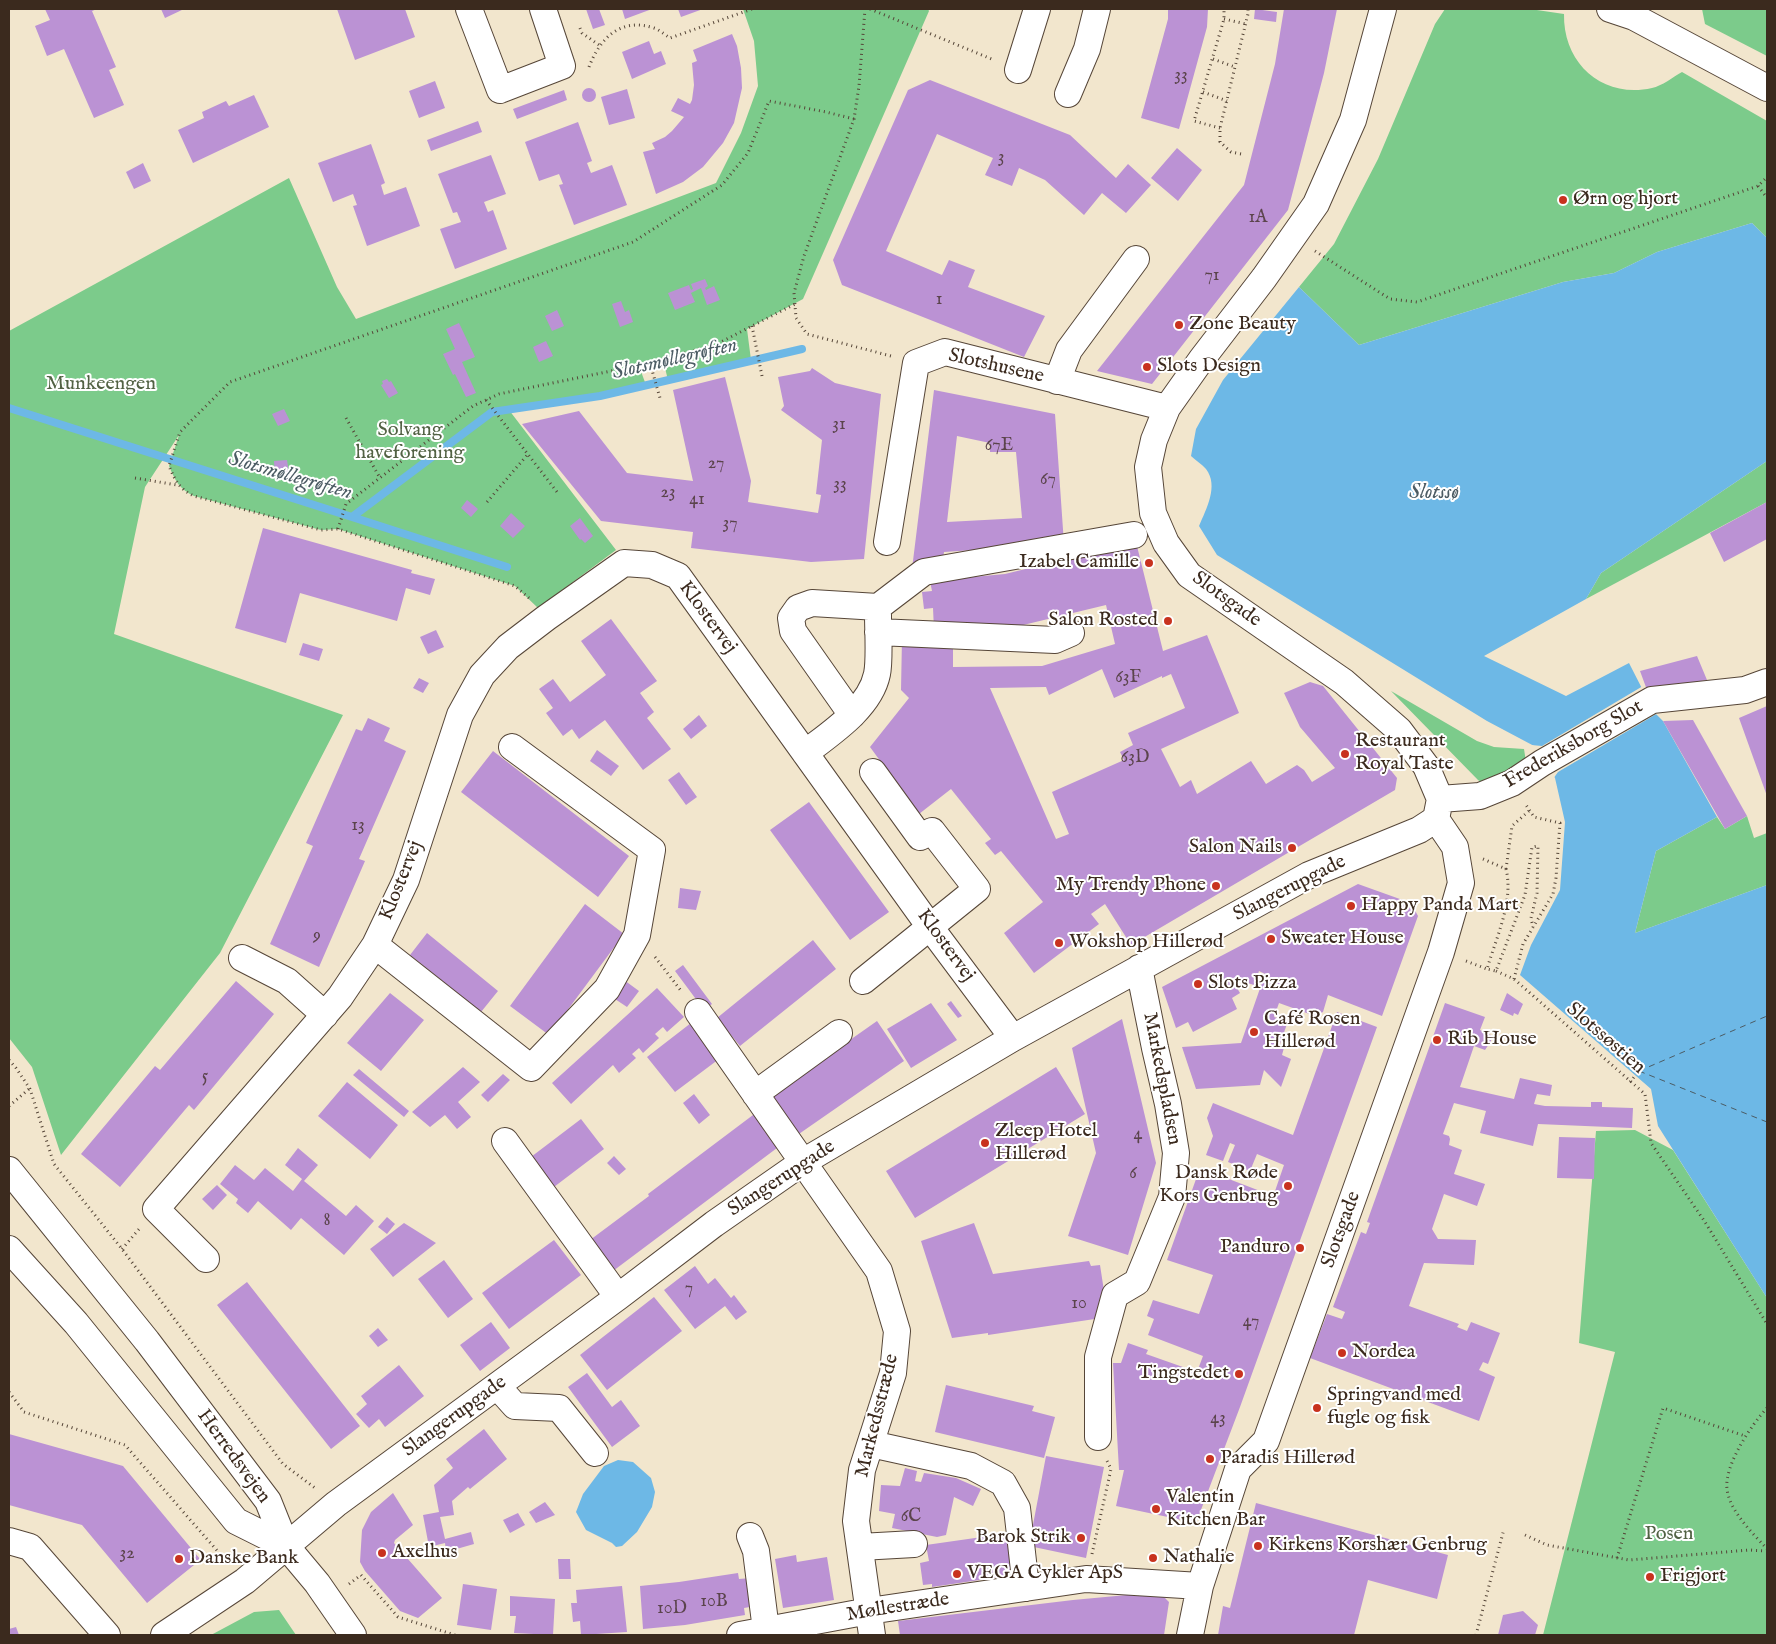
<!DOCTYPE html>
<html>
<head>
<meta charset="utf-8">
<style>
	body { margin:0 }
	#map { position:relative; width:1776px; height:1644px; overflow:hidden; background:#f2e6cd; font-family:"IM FELL English",serif }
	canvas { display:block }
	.frame { position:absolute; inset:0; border:10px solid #3b2a1e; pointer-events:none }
</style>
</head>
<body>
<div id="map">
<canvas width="1776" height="1644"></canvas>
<div class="frame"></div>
</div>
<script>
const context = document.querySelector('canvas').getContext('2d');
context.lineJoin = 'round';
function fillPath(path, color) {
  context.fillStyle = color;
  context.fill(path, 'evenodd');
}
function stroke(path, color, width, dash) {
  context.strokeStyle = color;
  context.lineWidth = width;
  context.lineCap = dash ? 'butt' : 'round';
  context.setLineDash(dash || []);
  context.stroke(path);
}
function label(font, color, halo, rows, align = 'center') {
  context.font = font + ' "IM FELL English",serif';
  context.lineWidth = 4;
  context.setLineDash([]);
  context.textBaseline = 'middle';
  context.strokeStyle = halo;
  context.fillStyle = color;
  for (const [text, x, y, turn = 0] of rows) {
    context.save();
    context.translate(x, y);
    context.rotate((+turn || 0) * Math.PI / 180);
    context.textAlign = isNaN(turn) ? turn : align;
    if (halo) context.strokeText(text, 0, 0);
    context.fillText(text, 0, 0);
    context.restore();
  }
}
const green = new Path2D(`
	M743 9H928L929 11 803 299 747 329 751 360 668 380 663 360 639 366 646 385 600 396 509 410 616 550 538 608 515 586 338 529 321 530 194 496C179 489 175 480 169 466L179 435 145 487 114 634 343 715 220 953 61 1155 32 1067 9 1038V331L289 178 337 287 356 319 716 183 741 133 758 86 754 41Z
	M1445 9H1530L1564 14C1563 64 1603 99 1652 88 1662 86 1673 77 1682 72L1767 121V238L1752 223 1657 252 1614 273 1563 282 1359 345 1299 287 1334 244 1378 159 1435 24Z
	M1702 9H1767V56L1705 24Z
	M1767 461V502L1586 599 1601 573Z
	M1391 691 1477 741 1494 747 1524 749 1526 762 1489 787 1478 780Z
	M1747 816 1754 838 1767 833V885L1635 933 1656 851 1717 817 1725 829Z
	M1635 1130 1673 1150 1767 1298V1635H1543L1615 1352 1579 1343 1596 1131Z
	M279 1610 296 1635H211L254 1612Z`);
const water = new Path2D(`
	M1752 223 1767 238V461L1601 573 1586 599 1484 656 1566 696 1629 663 1654 712 1663 721 1717 817 1656 851 1635 933 1767 885V1298L1658 1126 1651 1089 1520 975 1531 945 1560 890 1565 822 1555 778 1536 747 1487 721 1217 555 1199 526C1206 509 1219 486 1206 469 1202 464 1195 460 1191 456L1196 429 1223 380 1299 287 1359 345 1563 282 1614 273 1657 252Z
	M618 1460 633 1462 651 1478 655 1492 652 1507 637 1532 622 1546 616 1547 612 1543 586 1530 576 1512 583 1494 604 1466Z`);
const pier = new Path2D(`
	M1643 686 1650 701 1658 713 1558 772 1553 779 1544 764 1531 745 1542 746Z`);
const stream = new Path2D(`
	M9 408 352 517 492 412 600 396 802 349
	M352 517 507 567`);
const ferry = new Path2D(`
	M1639 1071 1767 1016
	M1639 1071 1767 1122`);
const building = new Path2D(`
	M45 9H97L92 11 116 67 109 70 124 105 94 118 64 49 47 56 35 26 50 20Z
	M161 9H184L165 18Z
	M337 9H405L415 37 355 60Z
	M586 9H599L605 25 593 29Z
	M622 9H652L625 19Z
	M678 9H703L681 17Z
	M1168 9H1208L1207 27 1179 129 1141 118 1168 19Z
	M1255 9 1277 12 1276 22 1254 19Z
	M1284 9H1337L1324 73 1288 210 1152 384 1097 371 1244 185 1275 64Z
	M732 34 737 46 741 68 742 88 734 123 723 143 703 167 683 182 656 194 643 152 655 149 652 143 665 137 672 131 684 117 671 111 678 98 690 104 692 100 694 85 692 63 697 61 693 50Z
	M649 41 654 54 661 51 666 64 632 79 622 52Z
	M930 80 1070 135 1116 178 1128 164 1151 185 1126 213 1102 193 1084 215 1045 180 1019 168 1012 186 985 175 993 158 937 134 886 251 942 275 949 260 975 270 968 287 1045 316 1024 357 842 285 833 260 908 90Z
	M435 81 445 108 419 118 409 91Z
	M582 95a7 7 0 1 1 14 0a7 7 0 1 1-14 0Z
	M627 89 635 118 609 125 601 97Z
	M564 90 567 100 517 119 513 109Z
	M254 95 269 127 193 163 178 130 204 118 202 112 226 101 229 106Z
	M478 121 482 132 431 151 427 140Z
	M578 122 592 161 587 163 591 173 612 165 627 205 574 225 559 185 563 184 559 174 539 181 525 142Z
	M371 144 385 183 381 185 384 195 406 187 420 226 367 246 353 206 357 205 353 194 333 202 318 163Z
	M1177 148 1202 170 1178 201 1151 178Z
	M491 155 506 194 484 202 488 212 493 210 507 249 455 269 440 229 461 222 457 212 453 213 438 174Z
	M143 163 151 181 134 189 126 172Z
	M705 279 708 286 705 288 706 290 714 286 720 300 707 305 701 288 691 293 695 302 675 310 668 293 689 285 691 290 693 289 691 284Z
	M621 301 625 312 629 310 633 322 620 327 612 304Z
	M557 310 564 326 552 331 545 316Z
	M459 323 475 357 462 362 476 393 466 397 455 374 453 375 443 354 455 349 446 329Z
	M546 341 553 356 539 362 533 347Z
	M812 368 835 383 881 394 864 559 811 562 691 548 693 532 601 521 522 424 579 411 627 473 693 481 673 390 725 377 751 481 748 502 818 513 821 495 816 494 822 440 781 410 784 406 778 377 810 371Z
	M387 379 389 382 391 381 398 393 389 398 381 385 383 384 382 381Z
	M934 390 1055 414 1064 544 944 552 942 565 912 569ZM957 436 990 443V452H1016L1022 518 947 522Z
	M284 409 290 421 278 426 272 414Z
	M287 460 289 473 275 475 274 461Z
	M467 500 478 509 471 517 461 508Z
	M1767 502V539L1724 562 1710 533Z
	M511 513 525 526 513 538 500 526Z
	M580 518 593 536 585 543 581 539 580 540 570 526Z
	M263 528 412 570 411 573 435 579 430 595 406 588 397 621 300 593 286 643 235 628Z
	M1136 542 1163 651 1207 635 1239 713 1161 749 1180 787 1191 780 1197 794 1251 761 1266 784 1297 765 1304 770 1312 782 1335 768 1300 727 1284 693 1310 682 1323 686 1397 778 1395 790 1131 945 1105 904 1091 914 1099 924 1034 973 1004 933 1043 902 1001 851 995 855 985 843 991 839 951 789 919 814 870 747 909 698 901 690 902 638 953 639V667L1042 666 1115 644 1106 605 1019 626 934 630 933 608 924 609 922 592 932 591 930 581 1005 574ZM1102 669 1114 698 1162 676V678L1171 674 1185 708 1128 733 1133 745 1120 752 1124 760 1052 792 1069 834 1056 839 990 688 1046 687 1049 695Z
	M611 619 657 681 640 693 654 712 647 718 671 749 643 770 605 720 579 739 572 729 563 736 546 713 553 708 539 689 553 679 570 702 606 675 581 641Z
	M436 630 444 647 428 654 420 637Z
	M303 643 323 649 319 661 299 655Z
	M1697 656 1707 680 1647 690 1640 671Z
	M419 678 429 683 423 693 413 688Z
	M1767 706V796L1739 718Z
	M699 715 707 726 691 739 683 729Z
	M368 718 390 728 384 741 406 751 359 859 365 861 319 967 270 944 313 846 306 843 356 729 362 731Z
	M1693 720 1747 816 1725 829 1663 721Z
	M597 750 619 766 611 776 590 761Z
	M493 751 629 856 598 897 461 792Z
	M679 772 697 797 686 805 668 780Z
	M809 802 889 912 850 940 770 830Z
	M1358 884 1411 903 1418 916 1382 1016 1328 995 1323 1012 1315 1016 1279 1003 1274 1017 1288 1021 1280 1044H1285L1282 1055 1291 1059 1281 1087 1264 1070 1260 1085 1196 1089 1182 1047 1241 1043 1265 974 1259 971 1254 985 1231 978 1240 993 1232 998 1237 1009 1193 1032 1188 1022 1176 1028 1162 987Z
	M680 888 701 891 696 910 678 908Z
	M585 904 624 934 549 1035 510 1006Z
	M427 933 498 991 481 1012 410 955Z
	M813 940 836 969 740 1046 717 1018Z
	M683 965 712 1004 704 1010 675 971Z
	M624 980 639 991 627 1007 612 997Z
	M236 981 274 1014 194 1110 189 1105 120 1187 81 1154 155 1066 160 1070Z
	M657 988 684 1017 667 1032 663 1027 655 1034 659 1038 643 1053 639 1048 632 1054 636 1058 619 1073 613 1065 571 1104 552 1083Z
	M390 993 424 1020 381 1071 347 1043Z
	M1507 993 1523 1004 1518 1015 1514 1013 1513 1016 1500 1010Z
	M951 1001 962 1016 958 1018 947 1004Z
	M931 1003 957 1040 911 1068 887 1029Z
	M1445 1003 1485 1017 1480 1030 1491 1035V1041L1485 1050 1474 1046 1460 1087 1514 1099 1520 1078 1552 1085 1550 1096 1537 1094 1534 1104 1545 1106 1591 1107V1102H1602V1107L1633 1108 1632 1128 1538 1124 1533 1146 1480 1133 1486 1111 1454 1103 1443 1134 1449 1136 1450 1139 1449 1145 1462 1150 1454 1174 1485 1184 1477 1206 1444 1194 1432 1229 1438 1239 1476 1240 1474 1265 1424 1263 1409 1306 1459 1324 1457 1327 1467 1331 1471 1322 1500 1333 1488 1364 1483 1362 1479 1370 1495 1377 1479 1421 1310 1358 1327 1314 1342 1319 1345 1312 1333 1307 1361 1232 1366 1234 1370 1223 1367 1222Z
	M1337 1012 1377 1027 1240 1407 1196 1523 1116 1506 1124 1470H1119L1113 1363H1121L1128 1343 1148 1350 1146 1354 1197 1372 1203 1356 1148 1335 1154 1319 1147 1316 1153 1300 1199 1314 1213 1275 1167 1260 1200 1168 1268 1194 1275 1191 1284 1165 1257 1154 1250 1171 1228 1162 1235 1145 1230 1143 1223 1161 1206 1155 1213 1136 1207 1118 1213 1103 1293 1135Z
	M1122 1019 1156 1163 1128 1255 1068 1236 1096 1153 1072 1048Z
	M877 1021 904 1061 796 1136 769 1097Z
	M691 1023 719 1059 675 1092 647 1057Z
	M463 1067 480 1082 458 1102 471 1117 457 1129 445 1115 430 1127 412 1112Z
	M1056 1067 1085 1114 915 1218 886 1171Z
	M359 1069 409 1111 404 1117 353 1075Z
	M503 1074 510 1080 488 1102 481 1095Z
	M347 1082 398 1125 370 1159 318 1116Z
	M694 1094 710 1115 699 1124 683 1103Z
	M757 1112 781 1145 609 1274 586 1243 649 1196 648 1194Z
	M581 1119 604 1149 550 1190 527 1160Z
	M1559 1137 1595 1138 1594 1179 1557 1178Z
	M298 1148 318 1165 304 1181 346 1216 356 1205 374 1221 344 1255 301 1218 291 1230 258 1201 248 1213 236 1203 238 1199 220 1184 235 1165 254 1180 265 1168 293 1191 302 1179 285 1165Z
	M614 1156 626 1169 619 1175 607 1163Z
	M217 1185 227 1195 213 1210 202 1199Z
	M387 1217 395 1224 387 1234 378 1227Z
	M404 1223 436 1243 393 1277 370 1249Z
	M974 1223 993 1274 1089 1261 1091 1266 1100 1265 1108 1317 988 1335V1333L952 1338 921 1241Z
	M554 1240 581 1275 509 1329 482 1293Z
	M444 1260 473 1299 448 1318 418 1279Z
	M695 1266 708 1284 715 1278 731 1298 734 1295 747 1312 736 1320 725 1306 695 1329 664 1290Z
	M247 1282 360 1426 331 1449 217 1305Z
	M654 1297 682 1331 607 1390 580 1355Z
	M491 1322 510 1348 480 1371 460 1345Z
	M378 1328 388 1340 378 1347 369 1336Z
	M399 1365 424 1396 385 1427 379 1419 369 1428 356 1414 367 1404 361 1396Z
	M587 1373 612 1407 621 1400 640 1426 612 1447 568 1387Z
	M946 1385 1034 1406 1032 1411 1055 1417 1044 1458 935 1432Z
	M484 1429 507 1459 470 1489 468 1487 452 1501 454 1515 440 1517 445 1539 471 1532 474 1544 446 1552 445 1543 429 1547 423 1515 439 1512 434 1485 453 1468 446 1459Z
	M9 1434 123 1466 200 1559 199 1561 147 1603 82 1525 9 1505Z
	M1046 1456 1104 1467 1086 1558 1029 1546Z
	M905 1468 917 1471 915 1481 921 1482 924 1473 956 1478 981 1489 973 1506 954 1497 946 1535 937 1537 892 1528 895 1514 879 1511 881 1485 900 1486Z
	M393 1493 413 1525 395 1540 394 1543 442 1598 418 1618 400 1611 365 1571 360 1562 362 1530 371 1512Z
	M545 1502 555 1515 536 1523 529 1512Z
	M1256 1503 1448 1555 1437 1599 1368 1580 1354 1635H1218L1223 1606 1230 1608Z
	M518 1513 525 1525 510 1533 503 1520Z
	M1010 1533 1015 1566 1007 1576 932 1587V1584L923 1585 920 1563 929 1561 926 1545Z
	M796 1555 797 1562 827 1557 834 1600 783 1608 775 1559Z
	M558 1559H570L571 1579H559Z
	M738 1573 739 1579 751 1578 756 1606 744 1608 745 1615 685 1625 643 1629 640 1586 679 1582Z
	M463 1584 497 1589 491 1630 457 1625Z
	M622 1586 627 1632 581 1635 580 1621 573 1622 571 1603H577L576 1590Z
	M1159 1592 1169 1602 1164 1635H900L898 1621 1073 1600Z
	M510 1596 555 1599 553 1635 514 1633 516 1616H510Z
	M1523 1611 1538 1625 1535 1635H1498L1503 1615Z
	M16 1627 19 1635H9V1629Z`);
const path = new Path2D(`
	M865 9 859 86 854 119 804 256 794 293 796 318 807 334 891 356
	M870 9 994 60
	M1224 19 1246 24
	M580 28 582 33 599 45
	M1213 59 1235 67
	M589 67C600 38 621 17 654 28 660 30 665 35 670 38L752 9
	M1203 92 1227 101
	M1220 128 1194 121 1224 19V9
	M1241 154 1231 152 1220 142V128L1248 14V9
	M1758 186 1767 198
	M1315 251 1390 299 1417 302 1758 186 1767 177
	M752 326 762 376
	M650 363 660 398
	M486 400 557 492
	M346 418 380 478
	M135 478 177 485
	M487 502 528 454
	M338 529 346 504 473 406 499 394 650 363 717 344 795 304
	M529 598 515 586 338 529 321 530 194 496C179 489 175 480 169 466L180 432 230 382 633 242 722 185 748 153 769 101 826 112 854 119
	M1483 859 1506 869C1514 901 1496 938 1487 969L1496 971 1525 895 1532 847 1538 846 1537 893 1531 918 1533 927
	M1506 869 1512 826 1530 810
	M655 957 682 992
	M1466 961 1487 969
	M1496 971 1514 979 1645 1094 1651 1143 1705 1222 1767 1324
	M1514 979 1523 944 1553 894 1556 878 1560 823 1534 817 1526 805
	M9 1060 16 1068 30 1089 54 1164 122 1249 283 1464 315 1488
	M1630 1082 1639 1071
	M9 1106 29 1089
	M122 1249 140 1228
	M9 1392 24 1412 125 1445 227 1562
	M1767 1408C1752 1424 1724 1465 1727 1489 1730 1512 1752 1532 1767 1549
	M1525 1535 1547 1545 1629 1560 1749 1550 1767 1551
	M1092 1554 1111 1469 1107 1461
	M1617 1558 1663 1408 1745 1436
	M349 1584 361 1575 398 1617 455 1635
	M1476 1635 1504 1529`);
const minor = new Path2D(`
	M469 9 500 90 562 66 543 9
	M1383 9 1353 120 1316 204 1264 278 1201 360 1167 408 1154 440 1148 467 1153 513 1166 543 1189 575 1344 682 1399 730 1426 766 1440 799
	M1610 9 1634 17 1767 88
	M1018 70 1037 9
	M1068 94 1087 49 1097 9
	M1057 381 1069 350 1136 259
	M887 542 916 363 945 352 1167 408
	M878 632 1055 640 1071 633
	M852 715 793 631 791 618 798 608 812 603 878 607 924 572 1134 535
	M805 753C831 733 870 708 877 674 880 660 878 631 878 615
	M1440 799 1480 796 1512 783 1542 763 1652 700 1745 690 1767 682
	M375 945 531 1068 607 989 637 935 652 850 512 747
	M242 958 287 981 325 1015
	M863 981 977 889 932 831 920 837 873 772
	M698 1012 879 1271 897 1331 893 1373 862 1470 856 1521 872 1635
	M755 1094 839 1033
	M505 1141 618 1297
	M9 1170 147 1341 268 1501 286 1546 317 1583 353 1635
	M9 1249 76 1323 236 1521 286 1546
	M206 1259 156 1209 340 997 375 945 406 880 460 715 482 675 508 647 546 618 624 563 652 565 678 576 930 927 1013 1038
	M497 1386 515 1406 559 1408 595 1453
	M1098 1437V1357L1115 1295 1137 1282 1172 1197 1176 1153 1168 1104 1155 1048 1139 968
	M871 1444 971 1466 1003 1483 1017 1508 1026 1588
	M750 1536 756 1551 766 1630
	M9 1541 30 1547 107 1635
	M860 1547 914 1544
	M164 1635 245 1581 336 1504 618 1297 714 1224 803 1162 1013 1038 1309 875 1419 830 1436 819 1440 799
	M740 1635 869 1611 1086 1579 1200 1586
	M1190 1635 1200 1586 1238 1469 1266 1441 1441 952 1461 883 1455 847 1436 819`);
const markers = [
	[1563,200,5,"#c8321e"],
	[1179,325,5,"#c8321e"],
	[1147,367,5,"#c8321e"],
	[1149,563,5,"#c8321e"],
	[1168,621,5,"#c8321e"],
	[1345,754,5,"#c8321e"],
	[1292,848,5,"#c8321e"],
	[1216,886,5,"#c8321e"],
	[1351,906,5,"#c8321e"],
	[1271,939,5,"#c8321e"],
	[1059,943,5,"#c8321e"],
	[1198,984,5,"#c8321e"],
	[1254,1032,5,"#c8321e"],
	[1437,1040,5,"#c8321e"],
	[985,1143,5,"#c8321e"],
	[1288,1186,5,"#c8321e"],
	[1300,1248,5,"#c8321e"],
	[1342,1353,5,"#c8321e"],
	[1239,1374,5,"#c8321e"],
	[1317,1408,5,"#c8321e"],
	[1210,1459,5,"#c8321e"],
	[1156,1509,5,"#c8321e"],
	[1081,1538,5,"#c8321e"],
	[1258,1546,5,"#c8321e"],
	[382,1553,5,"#c8321e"],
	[1153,1558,5,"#c8321e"],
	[179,1559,5,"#c8321e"],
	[957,1574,5,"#c8321e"],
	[1650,1577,5,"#c8321e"]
];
const numberNames = [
	["33",1181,76],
	["3",1001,158],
	["1A",1258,218],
	["71",1212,276],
	["1",939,300],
	["31",839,425],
	["67E",999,446],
	["27",716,464],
	["67",1048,480],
	["33",840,485],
	["23",668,493],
	["41",697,500],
	["37",730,524],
	["63F",1128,678],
	["63D",1135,758],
	["13",358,826],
	["9",317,936],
	["5",205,1077],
	["4",1138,1135],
	["6",1133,1174],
	["8",327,1221],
	["7",689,1289],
	["10",1079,1304],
	["47",1251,1322],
	["43",1218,1419],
	["6C",911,1517],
	["32",127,1554],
	["10B",714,1602],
	["10D",672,1609]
];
const poiNames = [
	["Ørn og hjort",1573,200],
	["Zone Beauty",1189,325],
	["Slots Design",1157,367],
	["Izabel Camille",1139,563,"right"],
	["Salon Rosted",1158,621,"right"],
	["Restaurant",1355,742],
	["Royal Taste",1355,765],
	["Salon Nails",1282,848,"right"],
	["My Trendy Phone",1206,886,"right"],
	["Happy Panda Mart",1361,906],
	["Sweater House",1281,939],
	["Wokshop Hillerød",1069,943],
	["Slots Pizza",1208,984],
	["Café Rosen",1264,1020],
	["Hillerød",1264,1043],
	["Rib House",1447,1040],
	["Zleep Hotel",995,1132],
	["Hillerød",995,1155],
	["Dansk Røde",1278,1174,"right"],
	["Kors Genbrug",1278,1197,"right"],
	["Panduro",1290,1248,"right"],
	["Nordea",1352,1353],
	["Tingstedet",1229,1374,"right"],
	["Springvand med",1327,1396],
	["fugle og fisk",1327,1419],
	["Paradis Hillerød",1220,1459],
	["Valentin",1166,1498],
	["Kitchen Bar",1166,1521],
	["Barok Strik",1071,1538,"right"],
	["Kirkens Korshær Genbrug",1268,1546],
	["Axelhus",392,1553],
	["Nathalie",1163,1558],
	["Danske Bank",189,1559],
	["VEGA Cykler ApS",967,1574],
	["Frigjort",1660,1577]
];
const streetNames = [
	["Slotshusene",996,367,13],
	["Slotsgade",1226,600,36],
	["Klostervej",707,618,54],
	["Frederiksborg Slot",1574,745,-30],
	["Klostervej",402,881,-68],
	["Slangerupgade",1290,889,-27],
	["Klostervej",945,946,54],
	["Slotssøstien",1605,1039,41],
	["Markedspladsen",1161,1079,79],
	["Slangerupgade",782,1179,-33],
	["Slotsgade",1342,1230,-70],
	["Markedsstræde",878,1416,-76],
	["Slangerupgade",455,1417,-36],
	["Herredsvejen",233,1457,54],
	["Møllestræde",898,1608,-9]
];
const parkNames = [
	["Munkeengen",101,385],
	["Solvang",410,431],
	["haveforening",410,454],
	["Posen",1669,1535]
];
const waterNames = [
	["Slotsmøllegrøften",675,360,-13],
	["Slotsmøllegrøften",290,477,16],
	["Slotssø",1434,494]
];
fillPath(green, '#7ccb8b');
fillPath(water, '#6db8e6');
fillPath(pier, '#f2e6cd');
stroke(stream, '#6db8e6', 8);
stroke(ferry, '#4c5c64', 1, [6, 5]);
fillPath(building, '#bb92d4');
stroke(minor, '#564638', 28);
stroke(path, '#564638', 3, [1, 4]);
stroke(minor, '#fff', 26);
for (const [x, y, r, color] of markers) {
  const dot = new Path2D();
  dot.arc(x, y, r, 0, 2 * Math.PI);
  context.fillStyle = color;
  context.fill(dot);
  stroke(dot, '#fff', 2);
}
label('18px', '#5b444c', null, numberNames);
label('20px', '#3b2a1e', '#fff', poiNames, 'left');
label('20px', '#3b2a1e', '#fff', streetNames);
label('20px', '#526244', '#fff', parkNames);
label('italic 21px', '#4c5c64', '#fff', waterNames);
</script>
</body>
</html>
